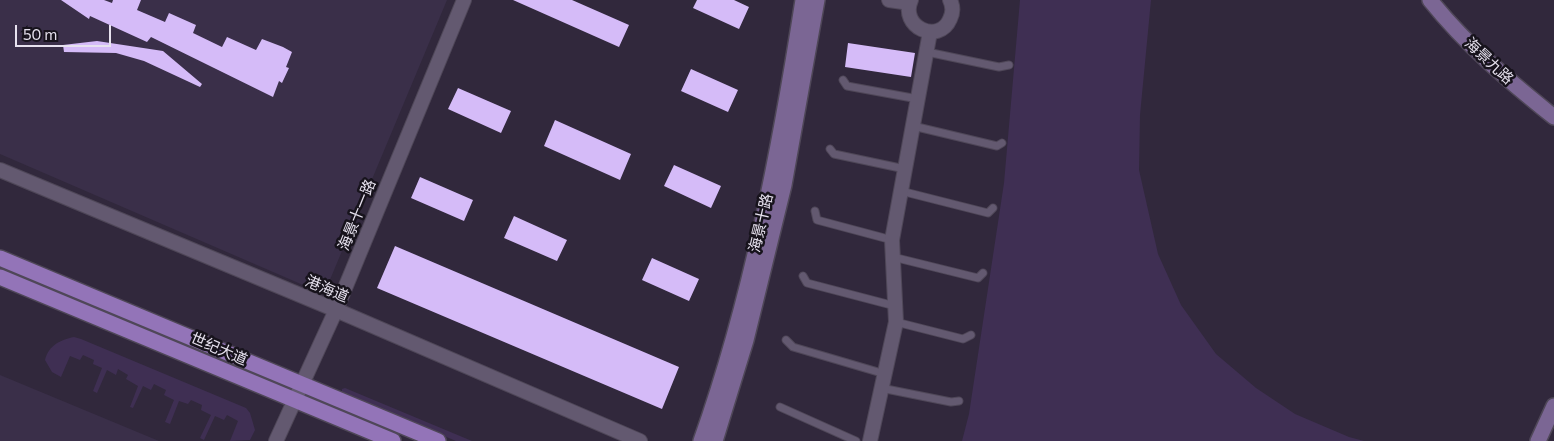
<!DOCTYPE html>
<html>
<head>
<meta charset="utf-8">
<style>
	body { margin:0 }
	#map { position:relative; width:1554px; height:441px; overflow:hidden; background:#31283c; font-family:Commissioner,sans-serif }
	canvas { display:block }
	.scale { position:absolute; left:15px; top:25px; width:96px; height:22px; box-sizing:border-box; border:2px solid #e7e2ef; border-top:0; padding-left:6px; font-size:15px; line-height:18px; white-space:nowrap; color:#e7e2ef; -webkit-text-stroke:4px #17131c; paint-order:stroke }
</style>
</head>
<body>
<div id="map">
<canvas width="1554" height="441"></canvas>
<div class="scale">50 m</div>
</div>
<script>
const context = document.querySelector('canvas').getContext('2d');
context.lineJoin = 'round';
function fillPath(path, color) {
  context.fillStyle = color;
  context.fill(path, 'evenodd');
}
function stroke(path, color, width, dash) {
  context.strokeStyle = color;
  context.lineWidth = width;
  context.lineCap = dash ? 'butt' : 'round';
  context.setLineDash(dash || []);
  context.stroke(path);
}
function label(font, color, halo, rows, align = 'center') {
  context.font = font + ' Commissioner,"Noto Sans SC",sans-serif';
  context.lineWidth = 5;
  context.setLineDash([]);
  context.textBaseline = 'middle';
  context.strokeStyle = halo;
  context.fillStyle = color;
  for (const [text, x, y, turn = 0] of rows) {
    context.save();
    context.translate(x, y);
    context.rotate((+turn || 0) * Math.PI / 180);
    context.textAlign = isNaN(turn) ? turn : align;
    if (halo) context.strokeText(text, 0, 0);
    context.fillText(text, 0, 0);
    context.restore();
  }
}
const built = new Path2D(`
	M0 0H447L324 294 0 154Z
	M0 375 159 441H0Z`);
const green = new Path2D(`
	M1020 0H1151L1140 115 1139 170 1158 254 1181 305 1216 354 1256 388 1295 414 1349 437 1364 441H962L969 414 1004 183Z
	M74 337 81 339 246 408 250 413 255 430 250 440 230 441 238 421 227 415 224 420 215 416 204 440 200 438 211 415 201 410 202 405 191 400 188 404 179 401 170 424 165 422 174 400 164 395 166 390 154 384 151 390 143 386 133 408 130 407 138 386 126 379 128 375 118 369 116 375 107 370 97 393 93 391 102 368 93 364 94 360 83 355 80 360 70 356 61 377 52 372 45 360C49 345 60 340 74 337Z
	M345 388 472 441H456L342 393V389Z`);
const building = new Path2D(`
	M61 0H104L112 3 113 0H141L137 10 165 22 169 13 196 25 193 33 222 47 227 37 256 50 262 39 283 47 292 52 286 67 289 68 282 83 279 81 273 97 151 37 147 42 90 16 89 19Z
	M513 0H572L629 25 619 47Z
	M697 0H734L749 7 739 29 693 8Z
	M97 41 163 51 202 84 200 87 144 61 116 53 64 52 63 45Z
	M848 43 915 53 911 77 845 67Z
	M691 69 738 90 728 112 681 91Z
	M458 88 511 111 501 133 448 109Z
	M555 120 631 154 620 180 544 146Z
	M674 165 721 186 711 208 664 186Z
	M420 177 473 200 464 221 411 198Z
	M514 216 567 240 557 261 504 238Z
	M395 246 679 367 662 409 377 288Z
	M652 258 699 279 689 301 642 280Z`);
const lane = new Path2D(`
	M927 52 999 67 1009 65
	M843 80 847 86 918 99
	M913 126 997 146 1002 143
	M830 149 834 154 905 169
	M901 191 988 213 993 208
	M815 211 817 220 892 240
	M893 257 978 278 983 273
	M803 276 807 283 895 306
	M896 322 963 339 971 335
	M786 340 793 347 885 374
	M881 388 951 402 959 401
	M780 407 856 441`);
const street = new Path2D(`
	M889 0 910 3
	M911 0C899 27 939 45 950 19 953 13 953 6 950 0
	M0 170 336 310 640 441
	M276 441 336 310 464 0
	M870 441 896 322 892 240 930 32`);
const secondary = new Path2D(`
	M1430 0C1466 45 1509 81 1554 117
	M701 441C751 300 780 148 803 0
	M715 441 746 340 784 185 817 0
	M1538 441 1554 406`);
const primary = new Path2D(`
	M0 258 438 441
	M0 277 393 441`);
const streetNames = [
	["海景九路",1489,61,43],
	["海景十一路",357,215,-68],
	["海景十路",761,223,-77],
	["港海道",327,289,23],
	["世纪大道",219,349,23]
];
fillPath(built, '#3a2f49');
fillPath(green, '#3f2f53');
fillPath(building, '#d5bbf8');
stroke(lane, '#4f4758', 9);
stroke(street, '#4f4758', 16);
stroke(secondary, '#4f4758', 18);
stroke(primary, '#4f4758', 18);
stroke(lane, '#635970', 7);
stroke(street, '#635970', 14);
stroke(secondary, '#7b6694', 15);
stroke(primary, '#9374b8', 15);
label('15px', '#e7e2ef', '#17131c', streetNames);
</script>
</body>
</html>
